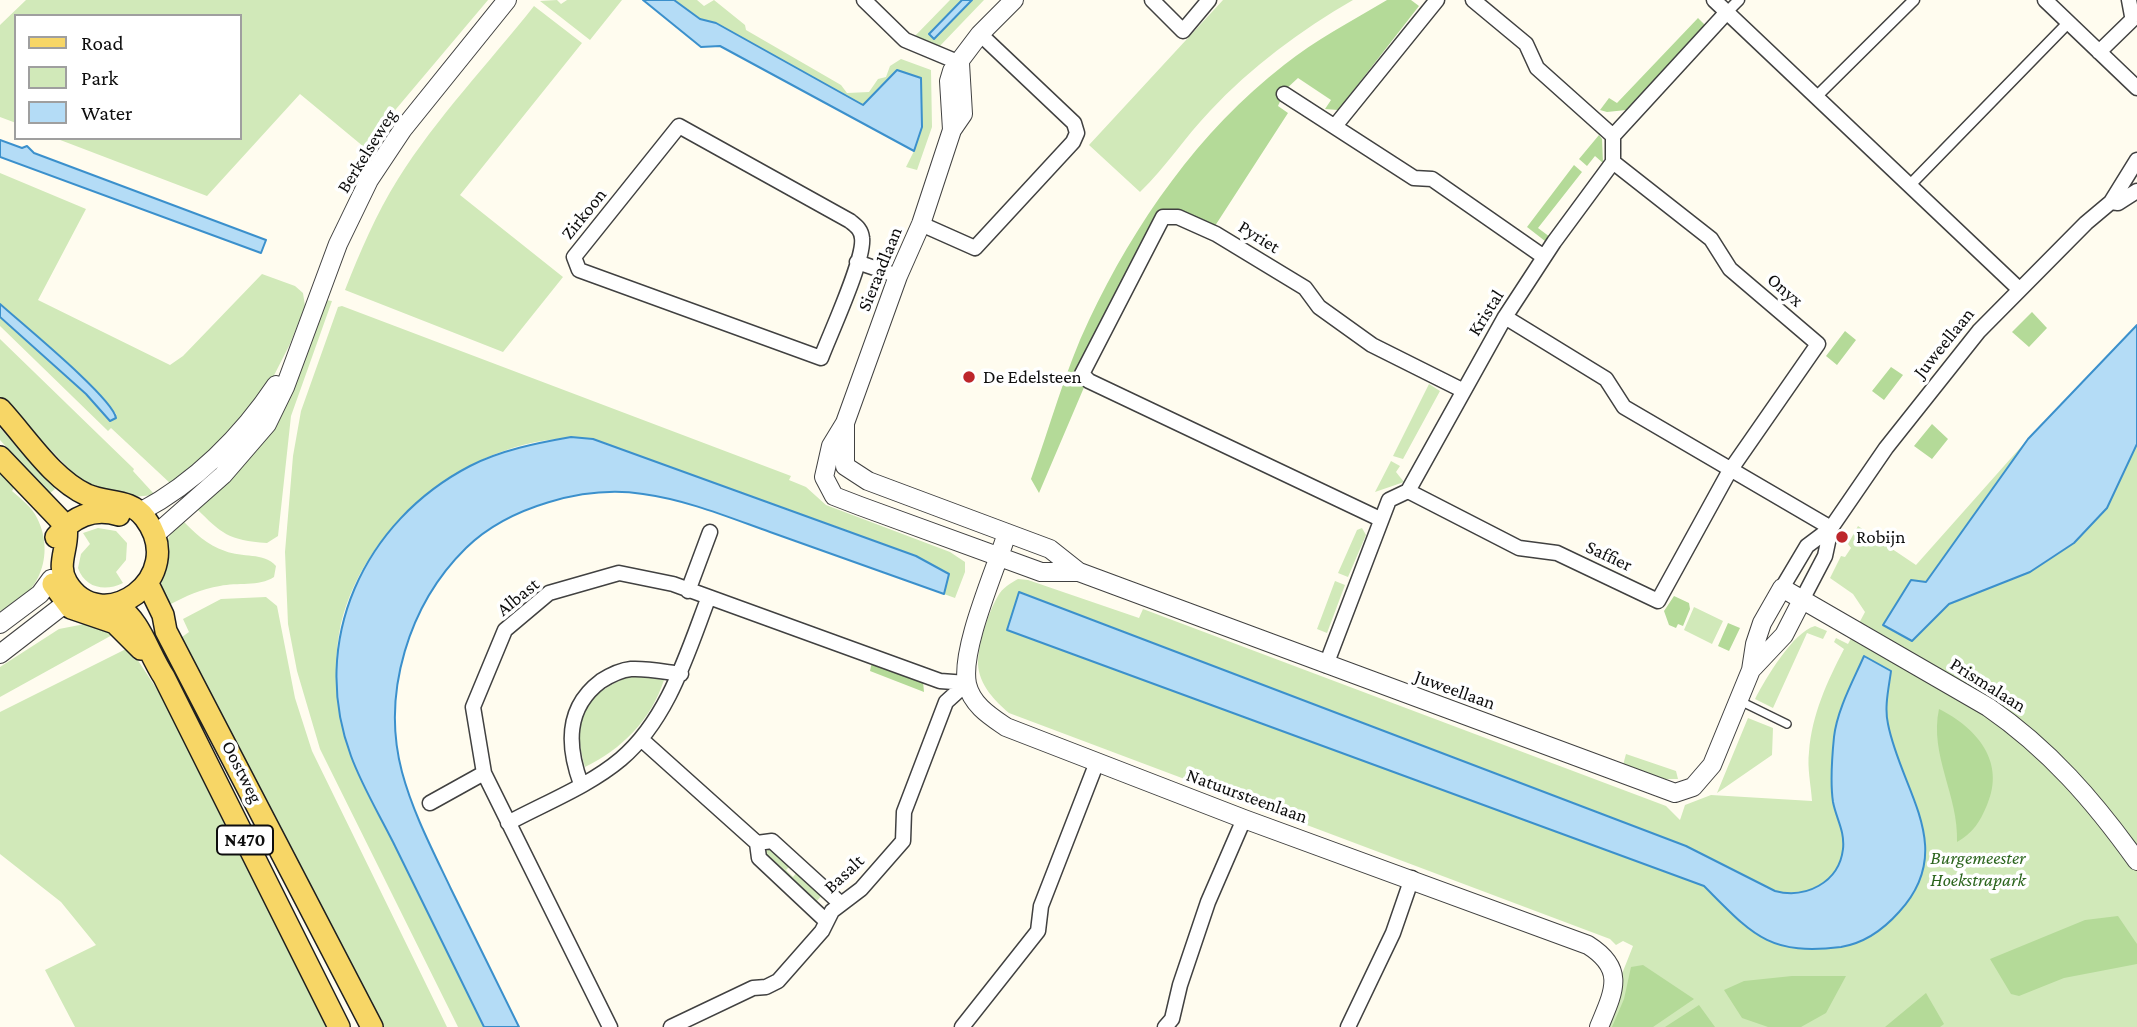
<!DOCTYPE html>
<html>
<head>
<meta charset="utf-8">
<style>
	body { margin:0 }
	#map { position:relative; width:2137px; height:1027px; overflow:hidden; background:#fffcef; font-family:"Crimson Pro",serif }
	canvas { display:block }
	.legend { position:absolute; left:14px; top:14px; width:228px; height:126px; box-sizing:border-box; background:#fff; border:2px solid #9f9f9f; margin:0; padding:9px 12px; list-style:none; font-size:21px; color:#0e0e0e }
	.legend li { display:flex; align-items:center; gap:14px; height:35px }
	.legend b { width:35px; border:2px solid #9f9f9f }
</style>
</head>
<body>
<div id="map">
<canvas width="2137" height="1027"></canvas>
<ul class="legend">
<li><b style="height:9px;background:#f7d666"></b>Road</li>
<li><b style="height:19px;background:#d1e9b9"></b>Park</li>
<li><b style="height:19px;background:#b4dcf6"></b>Water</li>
</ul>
</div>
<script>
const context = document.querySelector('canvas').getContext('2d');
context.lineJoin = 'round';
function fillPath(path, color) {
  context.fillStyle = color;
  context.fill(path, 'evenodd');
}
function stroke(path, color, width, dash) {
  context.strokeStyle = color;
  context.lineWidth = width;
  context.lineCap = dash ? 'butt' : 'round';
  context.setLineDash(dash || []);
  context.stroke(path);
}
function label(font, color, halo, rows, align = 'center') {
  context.font = font + ' "Crimson Pro",serif';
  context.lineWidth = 7;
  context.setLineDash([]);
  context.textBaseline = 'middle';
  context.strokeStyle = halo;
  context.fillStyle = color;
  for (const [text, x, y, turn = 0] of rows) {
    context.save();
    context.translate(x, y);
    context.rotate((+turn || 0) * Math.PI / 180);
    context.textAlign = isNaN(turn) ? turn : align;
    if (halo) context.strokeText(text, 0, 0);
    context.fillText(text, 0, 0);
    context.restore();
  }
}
const green = new Path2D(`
	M26 0H488L364 147 300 94 207 196 55 138H240V16H16V123L0 117V25Z
	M557 0 561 4 567 0H622L590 40 540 1Z
	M674 0H697L704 6 714 0 745 25 746 30 841 85 847 93 869 92 878 79 886 77 890 66 901 59 931 70 932 127 917 170 906 167 914 151 897 70 863 105 716 23 700 19Z
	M950 0H984L937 49 913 38Z
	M1223 0H1353C1301 30 1251 67 1210 111 1185 137 1166 167 1140 192L1089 145Z
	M534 6 582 43 460 195 563 277 503 352 345 290C360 252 376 214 398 179 437 117 489 63 534 6Z
	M0 173 86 209 38 300 170 365 183 356 262 274 295 286 303 293 305 306 290 344 266 391 235 432 171 484 111 428 108 431 0 326V317L94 402 117 415 89 383 0 304Z
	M326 300 332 301 291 416 278 536 267 543C228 540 222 534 196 508L219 487Z
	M342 306 791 476 789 480 806 487 826 505 950 552 965 562V572L955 598 944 594 949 574 916 556 593 439C480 428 359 523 339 634 332 675 340 717 351 756L484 1027H458L320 749 297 671 288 624 285 552 293 456 301 411 338 307Z
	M2137 325V1027H1601L1633 946 1623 941 1616 945 1610 939 1009 713C995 701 979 685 978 664 978 644 988 613 998 596 1002 588 1011 583 1018 579L1028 580 1139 618 1143 609 1666 806 1680 820 1685 805 1711 795 1812 801C1811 785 1807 768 1809 752 1812 714 1827 682 1844 649L1834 642 1836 638 1848 644 1865 612 1853 594 1830 578 1841 556 1845 557 1851 548 1848 544 1858 526 1916 565 2028 439ZM1019 593 1105 626 1673 842 1129 673 1007 630Z
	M0 339 134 469 133 471 155 495 132 497 102 492 82 482 0 398Z
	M1429 384 1440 391 1403 459 1393 456Z
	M0 428 55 489 49 494 0 440Z
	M1391 461 1400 466 1396 472 1404 482 1375 492Z
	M0 472 14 488 12 491C21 499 32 507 37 518 56 555 38 598 0 611Z
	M182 520C195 533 207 545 225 551 242 558 264 552 276 566L274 577C259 587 237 582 220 586 201 589 186 596 169 605 154 578 159 542 182 520Z
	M98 528 116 531 127 543 126 560 116 572 123 583C105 592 85 588 78 568L81 554 90 544 83 533Z
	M1362 528 1366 535 1348 577 1338 573 1357 530Z
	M1335 581 1345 585 1327 633 1317 629Z
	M266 597 277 606 295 698 312 751 447 1027H380L182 637 189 632 183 619 221 599Z
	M1694 607 1723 621 1712 644 1684 630Z
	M90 623 114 634 0 697V667L59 629Z
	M1815 626 1827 631 1823 639 1807 633 1773 708 1755 699C1766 678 1793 632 1815 626Z
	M126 649 135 660 137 659 172 712 329 1027H75L45 970 96 945 61 902 0 854V712Z
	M633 675 664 680C651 720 622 749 585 767 571 716 584 694 633 675Z
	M1748 718 1773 728 1772 755 1717 793Z
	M1626 754 1676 771 1678 779H1656L1623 765Z
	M767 846 790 866 786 870 793 877 797 872 822 895 816 902 761 851Z`);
const forest = new Path2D(`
	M1387 0H1411L1419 6 1338 110 1325 109 1331 100 1298 78 1285 90 1278 106 1288 113 1213 229C1194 218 1176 202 1155 217L1078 377 1085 385 1039 493 1031 479C1050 427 1065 370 1089 320 1135 223 1199 131 1284 65 1315 40 1352 21 1387 0Z
	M1698 18 1705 25 1626 110 1607 112 1600 110 1609 98 1617 103Z
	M1599 135 1602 139 1603 163 1595 156 1587 166 1579 159Z
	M1574 165 1582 172 1538 228 1550 237 1545 241 1527 227Z
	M2032 312 2047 328 2029 347 2012 332Z
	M1845 331 1856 340 1837 365 1826 356Z
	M1891 367 1903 375 1884 400 1872 391Z
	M1932 424 1948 439 1932 459 1914 446Z
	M1674 596 1689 603 1690 609 1683 626 1678 624 1676 628 1669 625 1664 611Z
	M1728 623 1740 628 1729 651 1718 646Z
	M872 661 923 681 924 692 870 671Z
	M1939 709C1977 728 2006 762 1987 805 1980 822 1973 833 1957 842 1959 796 1929 755 1939 709Z
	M2118 916 2137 944V964L2064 978 2019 996 2011 994 1990 959 2085 920Z
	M1643 965 1694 999 1653 1027H1612L1624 999 1631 967Z
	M1792 976H1846L1826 1013 1801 1027H1768L1742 1018 1724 990 1744 981Z
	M1926 993 1944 1024 1940 1027H1885Z
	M1699 1005 1715 1027H1665Z`);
const water = new Path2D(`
	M643 0H674L700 19 716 23 863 105 897 70 921 78 922 127 914 151 720 46 701 47Z
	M962 0H972L934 39 929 34Z
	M0 140 22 148 27 146 34 153 266 240 261 253 0 157Z
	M0 304C21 323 113 398 116 418L110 421 86 394 0 317Z
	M2137 325V444L2107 508 2074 543 2030 572 1949 604 1912 641 1883 625 1911 580 1926 582 2028 439Z
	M571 437 593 439 916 556 949 574 944 594C886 573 828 553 770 532 728 517 687 500 643 494 585 485 508 507 466 548 409 604 381 693 402 772 413 813 433 851 451 889 474 935 496 981 519 1027H484C454 965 423 904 393 842 379 814 362 786 351 756 308 641 364 521 470 466 501 450 537 443 571 437Z
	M1019 592 1686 846 1775 891C1805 899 1839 883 1843 849 1845 831 1836 818 1833 802 1830 782 1832 757 1834 737 1837 710 1853 681 1864 656L1891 671C1889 687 1884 707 1888 724 1901 791 1958 848 1899 912 1883 930 1865 943 1841 947 1768 956 1752 934 1704 886L1007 630Z`);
const service = new Path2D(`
	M1740 701 1787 724`);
const pedestrian = new Path2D(`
	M1727 12 1739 0
	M1816 97 1914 0
	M1910 185 2068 23`);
const minor = new Path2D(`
	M864 0 905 40 960 63
	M1152 0 1183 31 1209 0
	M1473 0 1526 44 1537 68 1613 136
	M1714 0 2019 289
	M2045 0 2137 88
	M2129 0 2132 16
	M2099 52 2137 15
	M1284 94 1414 178 1432 179 1544 257
	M679 126 850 221C856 226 861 229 862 238 865 259 830 334 821 358L579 270 574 257Z
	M1335 126 1437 0
	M2111 202 2118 203 2137 191
	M921 224 975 248 1073 142 1077 133 1074 123 980 34
	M857 262 898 276
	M1505 317 1606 379 1624 407 1831 528
	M1408 491 1519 548 1557 553 1658 601 1729 472 1818 344 1730 269 1711 239 1613 162
	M1380 519 1089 381 1082 374 1163 217H1178L1216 234 1305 288 1319 307 1372 345 1462 390
	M1782 588 1807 546 1831 528 1886 448 1979 331 2086 223 2111 202 2137 160
	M688 591 710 532
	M1802 600 1825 556 1831 528
	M1326 665 1389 500 1408 491 1505 317 1554 242 1613 162V136L1727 12
	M641 739 757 843 759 858 825 920
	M581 784C567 746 565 708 601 681 609 676 621 670 631 669 647 668 665 672 681 674
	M430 803 484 773
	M508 823C545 803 589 786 621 759 668 719 687 654 708 599
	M757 843 772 841 840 903
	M610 1027 484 773 473 707 505 630 549 593 619 573 673 584 940 681 967 683
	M671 1027 753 988 766 987 778 981 822 931 832 911 861 889 903 841 904 812 946 702 967 683
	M962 1027 1038 931 1041 906 1097 762
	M1165 1027 1172 1019 1180 985 1208 902 1244 819
	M1348 1027 1393 933 1412 878`);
const tertiary = new Path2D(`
	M960 63 963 114 952 130 921 224 898 276 845 423 831 446 824 477 834 496 860 506 1041 572H1079
	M952 130 949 81 952 71 980 34 1014 0
	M845 423V466L868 481 1050 549 1079 572 1675 793 1693 787 1712 765 1751 670 1755 644 1762 623 1782 588 1988 707C2049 749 2094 801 2137 861
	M140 512C195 483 242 436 276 385
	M1007 533C996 569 960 649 967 684 972 705 990 716 1006 727L1244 819 1588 945C1626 969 1614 991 1599 1027
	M155 535 223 475 267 424 285 387 338 244 369 180 403 129 507 0
	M0 624 40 594 51 579
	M0 654 66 603
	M1751 670 1784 635 1802 600`);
const primary = new Path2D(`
	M0 409C26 437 52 479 87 495 108 504 130 498 145 518 190 578 101 639 67 583 55 564 70 546 66 526L0 457
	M56 537C73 517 93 507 119 515
	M53 584 71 608 115 623 141 649
	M148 584 163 615 166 631 372 1027
	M116 604C142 623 147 651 164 677L339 1027`);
const markers = [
	[969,377,7,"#bd262b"],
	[1842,537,7,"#bd262b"]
];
const shields = [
	[245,840,56]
];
const shieldNames = [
	["N470",245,840]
];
const streetNames = [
	["Berkelseweg",367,151,-58],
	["Zirkoon",584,214,-51],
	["Pyriet",1259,237,32],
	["Sieraadlaan",880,269,-68],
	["Onyx",1785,290,41],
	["Kristal",1486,313,-58],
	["Juweellaan",1944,343,-51],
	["Saffier",1609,556,25],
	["Albast",518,597,-39],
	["Prismalaan",1988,685,32],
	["Juweellaan",1455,690,20],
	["Oostweg",242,772,63],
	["Natuursteenlaan",1247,796,20],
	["Basalt",844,874,-43]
];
const poiNames = [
	["De Edelsteen",983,377],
	["Robijn",1856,537]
];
const parkNames = [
	["Burgemeester",1978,858],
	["Hoekstrapark",1978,880]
];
fillPath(green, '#d1e9b9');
fillPath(forest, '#b4da98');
fillPath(water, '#b4dcf6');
stroke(water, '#3b90cc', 2);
stroke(service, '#414141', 10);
stroke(pedestrian, '#414141', 13);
stroke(minor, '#414141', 17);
stroke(tertiary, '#414141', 20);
stroke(primary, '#1f1f1f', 24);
stroke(service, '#fff', 7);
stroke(pedestrian, '#fff', 10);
stroke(minor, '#fff', 14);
stroke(tertiary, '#fff', 18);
stroke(primary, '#f7d666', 21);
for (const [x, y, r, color] of markers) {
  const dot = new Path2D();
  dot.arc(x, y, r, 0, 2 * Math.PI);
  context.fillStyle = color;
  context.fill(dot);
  stroke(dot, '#fff', 2.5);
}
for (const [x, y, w] of shields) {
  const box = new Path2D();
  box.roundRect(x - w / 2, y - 14.5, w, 29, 5);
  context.fillStyle = '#fff';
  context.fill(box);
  stroke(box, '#0e0e0e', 2);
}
label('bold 18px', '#0e0e0e', null, shieldNames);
label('19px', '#0e0e0e', '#fff', streetNames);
label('19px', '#0e0e0e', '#fff', poiNames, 'left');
label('italic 19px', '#2c651e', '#fff', parkNames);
</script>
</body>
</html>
